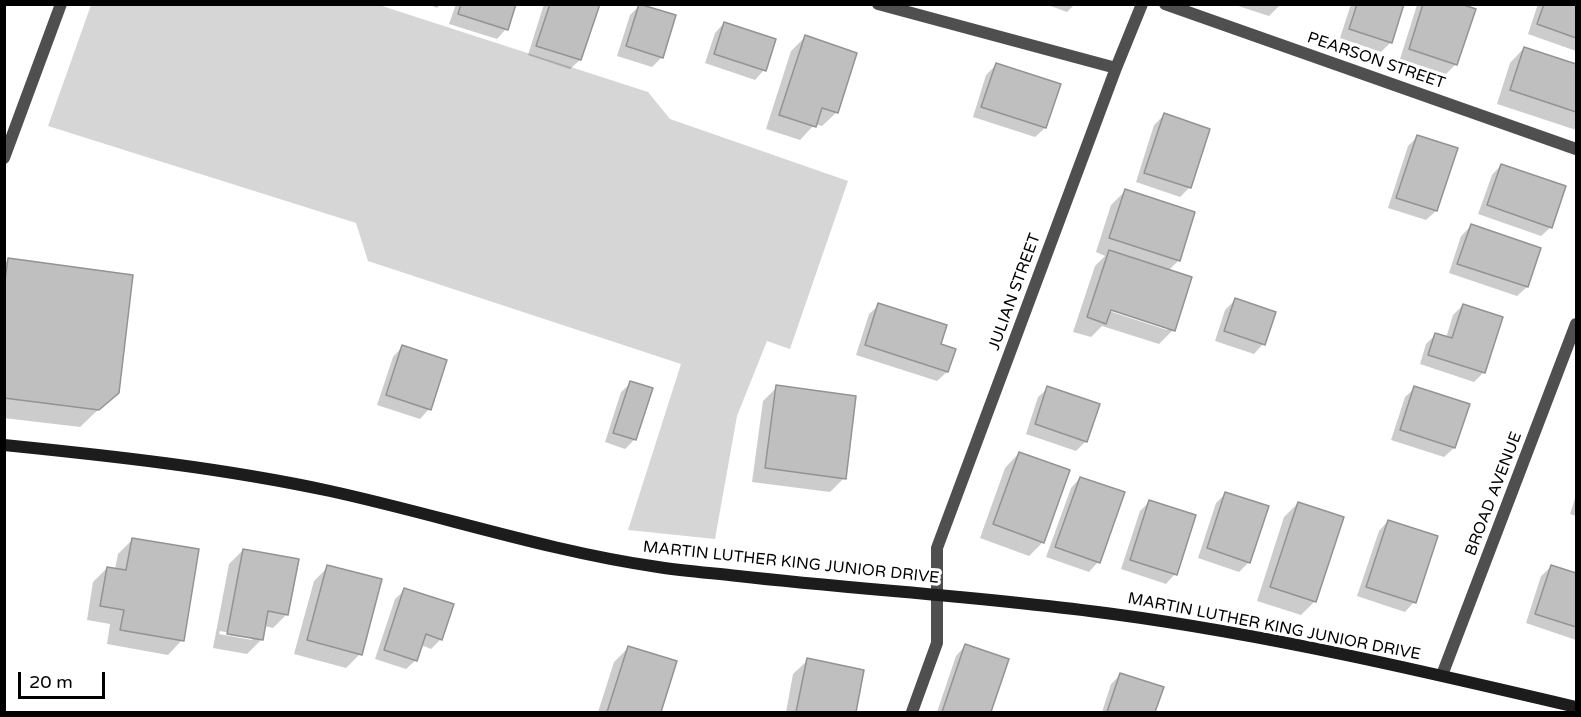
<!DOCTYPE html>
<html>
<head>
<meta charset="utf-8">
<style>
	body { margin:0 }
	#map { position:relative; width:1581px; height:717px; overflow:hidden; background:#fff; font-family:"Varela Round",sans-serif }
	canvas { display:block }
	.frame { position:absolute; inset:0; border:6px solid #000; pointer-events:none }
	.scale { position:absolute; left:18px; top:672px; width:87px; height:27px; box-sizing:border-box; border:3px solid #000; border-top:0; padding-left:8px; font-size:18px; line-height:21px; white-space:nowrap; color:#000; -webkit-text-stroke:4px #fff; paint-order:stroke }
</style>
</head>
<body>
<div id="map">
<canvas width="1581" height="717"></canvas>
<div class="frame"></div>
<div class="scale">20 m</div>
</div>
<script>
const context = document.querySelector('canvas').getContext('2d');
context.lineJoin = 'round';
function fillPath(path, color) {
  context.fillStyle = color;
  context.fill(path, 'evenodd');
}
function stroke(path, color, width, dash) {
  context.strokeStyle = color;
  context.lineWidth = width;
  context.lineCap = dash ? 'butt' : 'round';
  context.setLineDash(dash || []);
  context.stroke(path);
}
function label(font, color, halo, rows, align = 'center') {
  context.font = font + ' "Varela Round",sans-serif';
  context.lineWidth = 6;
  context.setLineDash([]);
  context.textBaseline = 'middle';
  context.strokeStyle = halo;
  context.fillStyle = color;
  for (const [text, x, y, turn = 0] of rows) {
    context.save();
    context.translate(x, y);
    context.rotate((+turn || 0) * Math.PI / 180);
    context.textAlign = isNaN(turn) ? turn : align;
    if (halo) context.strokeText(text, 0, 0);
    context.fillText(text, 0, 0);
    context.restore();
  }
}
const green = new Path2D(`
	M91 5H379L648 92 670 119 848 181 790 349 767 341 737 416 715 539 628 530 681 364 368 261 356 223 48 126Z`);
const shadow = new Path2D(`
	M428 4H440L437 8Z
	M456 4H515L506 29 497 39 449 24Z
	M544 4H598L580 60 570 69 528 55Z
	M1045 4H1075L1067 12Z
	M1232 4H1281L1269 16Z
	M1351 4H1403L1391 42 1381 52 1340 38Z
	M1456 4V64L1446 74 1400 59 1417 5Z
	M1538 4H1576V51L1528 34Z
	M640 5 662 57 652 67 617 56 630 15Z
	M724 23 764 70 755 80 705 63 715 33Z
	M805 37 837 112 822 126 815 124 800 140 766 129 791 51Z
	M1524 48 1576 65V130L1497 104 1510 63Z
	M996 65 1059 85 1045 128 1035 137 973 117 986 75Z
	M1164 115 1190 187 1180 197 1136 182 1154 125Z
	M1417 137 1436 211 1426 220 1388 208 1408 146Z
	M1501 165 1551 227 1541 236 1478 214 1492 175Z
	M1125 191 1194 213 1178 261 1168 271 1173 330 1159 344 1102 326 1091 337 1073 332 1095 266 1105 256 1096 252 1111 205ZM1104 306 1167 327V330L1103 309Z
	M1471 226 1539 249 1527 287 1517 296 1449 273 1461 236Z
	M8 260 102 406 80 427 4 418V264Z
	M1235 300 1263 344 1254 354 1215 341 1225 310Z
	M879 305 939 345 947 372 937 381 856 355 869 314Z
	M1463 305 1484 372 1474 382 1420 364 1426 344 1436 334 1446 338 1453 315Z
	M402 347 429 409 420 419 377 405 393 357Z
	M631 383 635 439 625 449 605 442 621 392Z
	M777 387 844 478 830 492 752 482 763 401Z
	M1048 388 1086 441 1076 451 1026 434 1038 397Z
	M1415 388 1454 448 1444 457 1391 440 1405 397Z
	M1019 453 1043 542 1029 556 980 538 1005 468Z
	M1080 478 1098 562 1089 572 1046 557 1071 488Z
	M1225 494 1249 562 1239 572 1198 558 1216 503Z
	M1576 495V516L1570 514Z
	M1150 501 1175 574 1166 584 1121 569 1140 511Z
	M1298 503 1315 601 1301 615 1257 601 1284 517Z
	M1388 521 1414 602 1405 612 1357 596 1379 531Z
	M132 540 182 640 168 655 107 644 110 624 87 620 93 582 107 568 115 569 118 554Z
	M243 550 287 614 273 628 264 626 261 640 247 654 213 648 229 564ZM220 631 252 637V640L219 634Z
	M328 567 360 654 346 668 294 654 314 581Z
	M1551 567 1576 575V640L1526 623 1541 576Z
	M405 590 441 639 431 649 421 645 416 660 406 669 375 659 395 599Z
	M965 646 1007 660 989 712H937L956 656Z
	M629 647 675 662 659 712H598L614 662Z
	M808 660 863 671 854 712H786L793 674Z
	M1120 675 1162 688 1154 712H1102L1111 684Z`);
const building = new Path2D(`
	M461 4H516L508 30 458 14Z
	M550 4H600L581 60 536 46Z
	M639 4 676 15 663 58 626 46Z
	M1357 4H1404L1392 43 1349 29Z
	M1423 4H1461L1476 9 1457 65 1409 49Z
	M1544 4H1576V38L1537 24Z
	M724 22 776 39 766 71 714 54Z
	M805 35 857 53 838 113 822 108 816 127 779 115Z
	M1524 47 1576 64V112L1510 90Z
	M996 63 1061 84 1046 128 981 107Z
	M1164 113 1210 129 1191 188 1144 173Z
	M1417 135 1458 148 1437 211 1396 198Z
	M1501 164 1566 186 1552 228 1487 205Z
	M1125 189 1195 212 1180 261 1109 238Z
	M1471 224 1541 248 1528 287 1457 264Z
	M1109 250 1192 277 1175 331 1111 310 1106 324 1087 317Z
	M8 258 133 275 119 393 99 410 4 398V288Z
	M1235 298 1276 312 1265 345 1224 331Z
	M878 303 947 325 941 344 956 349 948 372 865 345Z
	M1463 304 1503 317 1485 373 1428 355 1435 333 1452 338Z
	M402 345 447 360 431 410 386 395Z
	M630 381 653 388 636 440 613 433Z
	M776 385 856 396 846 479 765 468Z
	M1047 386 1100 404 1087 442 1035 424Z
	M1414 386 1470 404 1455 448 1400 430Z
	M1019 452 1070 470 1044 543 993 524Z
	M1080 477 1125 492 1100 563 1055 547Z
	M1225 492 1269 506 1250 563 1207 548Z
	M1149 500 1196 515 1177 575 1130 560Z
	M1298 502 1344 517 1316 602 1270 587Z
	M1388 520 1438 536 1416 603 1366 587Z
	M132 538 199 549 184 641 120 630 124 610 100 606 107 567 126 570Z
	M243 549 299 559 288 615 268 611 263 640 227 634Z
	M327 565 382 579 362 655 307 640Z
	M1551 565 1576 573V627L1535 614Z
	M404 588 454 604 442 640 426 634 417 661 384 650Z
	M965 644 1009 659 991 712H942Z
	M628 646 677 661 661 712H607Z
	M807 658 864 670 856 712H796Z
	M1120 673 1164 687 1155 712H1107Z`);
const street = new Path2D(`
	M878 4 1116 68
	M1165 4 1576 149
	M4 158 61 4
	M1442 675 1576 324
	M912 712 937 643V548L1116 68 1142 4`);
const secondary = new Path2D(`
	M4 445C113 456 223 468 330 491 440 515 547 551 658 567 684 571 711 573 738 576 862 590 988 597 1113 614 1269 635 1423 671 1576 707`);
const streetNames = [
	["PEARSON STREET",1376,61,19],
	["JULIAN STREET",1015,292,-70],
	["BROAD AVENUE",1494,494,-69],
	["MARTIN LUTHER KING JUNIOR DRIVE",791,563,6],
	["MARTIN LUTHER KING JUNIOR DRIVE",1274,627,11]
];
fillPath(green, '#d6d6d6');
fillPath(shadow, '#0003');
fillPath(building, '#bfbfbf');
stroke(building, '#939393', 1.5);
stroke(street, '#4f4f4f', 12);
stroke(secondary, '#1c1c1c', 12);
label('16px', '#000', '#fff', streetNames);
</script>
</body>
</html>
